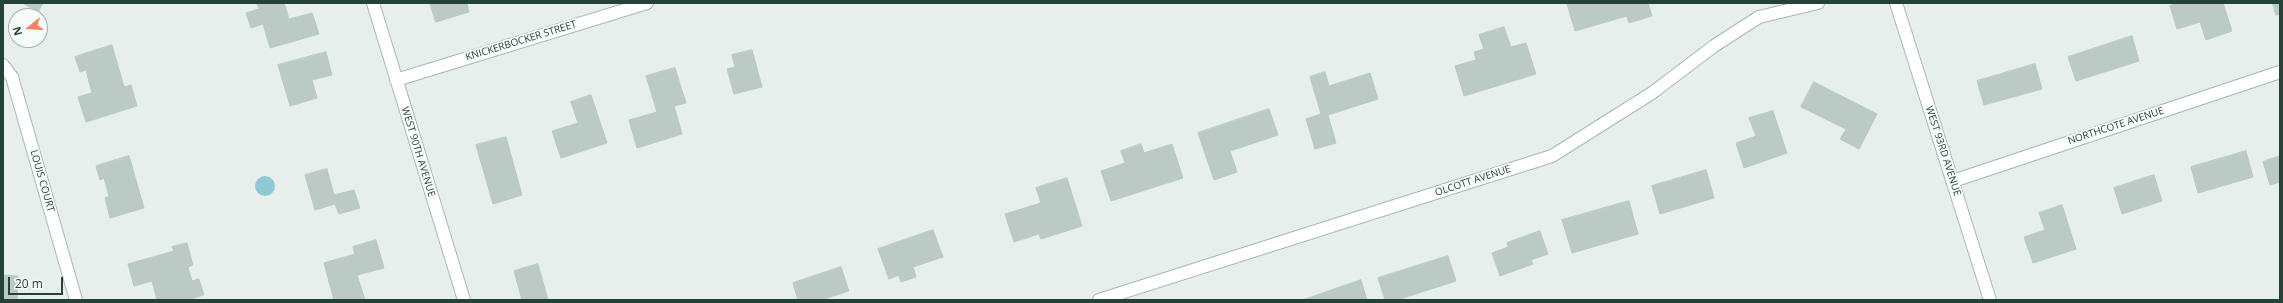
<!DOCTYPE html>
<html>
<head>
<meta charset="utf-8">
<style>
	body { margin:0 }
	#map { position:relative; width:2283px; height:303px; overflow:hidden; background:#e6efeb; font-family:"Open Sans",sans-serif }
	canvas { display:block }
	.frame { position:absolute; inset:0; border:4px solid #24423a; pointer-events:none }
	.north { position:absolute; left:8px; top:8px; width:40px; height:40px; box-sizing:border-box; background:#f7fbf9; border:1px solid #a3b1ad; border-radius:50%; rotate:253deg; font-size:11px; font-weight:700; line-height:16px; text-align:center; color:#24423a }
	.north::after { content:''; display:block; margin:auto; width:14px; height:18px; background:#f4845f; clip-path:polygon(50% 0,100% 100%,50% 72%,0 100%) }
	.scale { position:absolute; left:8px; top:277px; width:55px; height:18px; box-sizing:border-box; border:2px solid #24423a; border-top:0; padding-left:5px; font-size:12px; line-height:14px; white-space:nowrap; color:#24423a; -webkit-text-stroke:3px #f7fbf9; paint-order:stroke }
</style>
</head>
<body>
<div id="map">
<canvas width="2283" height="303"></canvas>
<div class="frame"></div>
<div class="north">N</div>
<div class="scale">20 m</div>
</div>
<script>
const context = document.querySelector('canvas').getContext('2d');
context.lineJoin = 'round';
function fillPath(path, color) {
  context.fillStyle = color;
  context.fill(path, 'evenodd');
}
function stroke(path, color, width, dash) {
  context.strokeStyle = color;
  context.lineWidth = width;
  context.lineCap = dash ? 'butt' : 'round';
  context.setLineDash(dash || []);
  context.stroke(path);
}
function label(font, color, halo, rows, align = 'center') {
  context.font = font + ' "Open Sans",sans-serif';
  context.lineWidth = 3.5;
  context.setLineDash([]);
  context.textBaseline = 'middle';
  context.strokeStyle = halo;
  context.fillStyle = color;
  for (const [text, x, y, turn = 0] of rows) {
    context.save();
    context.translate(x, y);
    context.rotate((+turn || 0) * Math.PI / 180);
    context.textAlign = isNaN(turn) ? turn : align;
    if (halo) context.strokeText(text, 0, 0);
    context.fillText(text, 0, 0);
    context.restore();
  }
}
const water = new Path2D(`
	M255 186a10 10 0 1 1 20 0a10 10 0 1 1-20 0Z`);
const building = new Path2D(`
	M23 3H43L38 12Z
	M257 3H284L289 19 312 13 319 34 270 48 263 24 251 28 246 13 259 9Z
	M430 3H467L469 12 436 22Z
	M1572 3H1648L1652 16 1629 23 1627 16 1575 31 1567 4Z
	M2179 3H2223L2232 31 2206 40 2200 22 2177 29 2170 6Z
	M2273 3H2280V14L2276 15Z
	M1504 27 1511 47 1526 43 1536 74 1464 96 1455 66 1476 60 1474 52 1484 49 1479 35Z
	M2132 36 2139 61 2076 81 2068 57Z
	M112 45 124 87 131 85 137 106 86 122 78 97 92 93 86 70 80 72 75 57Z
	M752 50 762 87 734 94 727 69 735 67 732 55Z
	M326 52 332 75 312 80 317 98 290 106 278 65Z
	M2035 64 2042 89 1984 105 1977 81Z
	M675 68 686 103 674 106 682 134 637 148 629 120 657 112 646 76Z
	M1325 72 1329 86 1370 73 1378 99 1328 115 1336 143 1315 149 1306 119 1321 114 1310 77Z
	M1814 82 1877 114 1859 149 1840 139 1846 129 1801 107Z
	M591 95 607 143 561 158 552 131 578 123 571 102Z
	M1269 109 1278 135 1230 151 1237 172 1214 180 1198 133Z
	M1773 111 1787 153 1744 168 1736 143 1756 136 1749 118Z
	M506 137 522 195 493 204 476 145Z
	M1141 144 1144 153 1172 144 1183 178 1111 201 1101 171 1125 163 1121 151Z
	M2246 151 2253 177 2198 193 2191 167Z
	M129 156 144 208 110 218 105 198 109 196 104 178 100 180 96 166Z
	M2280 156V182L2270 185 2263 162Z
	M327 169 334 195 354 190 360 208 339 214 335 204 315 210 305 175Z
	M1706 170 1714 198 1660 214 1652 186Z
	M2154 175 2162 201 2122 214 2114 188Z
	M1067 178 1082 226 1041 239 1039 234 1014 242 1005 214 1041 203 1036 188Z
	M1629 201 1638 234 1572 253 1562 220Z
	M2062 205 2076 249 2033 263 2024 237 2045 230 2039 213Z
	M933 230 943 257 913 267 916 277 901 282 899 275 889 279 878 249Z
	M1540 231 1548 254 1531 260 1533 264 1500 276 1492 253 1508 247 1507 243Z
	M376 240 384 268 357 275 365 300H334L324 263 355 254 353 247Z
	M187 243 193 265 188 267 192 281 199 279 204 295 187 300H157L152 281 134 286 128 264 174 251 172 247Z
	M1448 256 1456 281 1397 300H1385L1378 278Z
	M538 264 548 300H522L514 271Z
	M841 267 849 291 821 300H798L793 283Z
	M3 275 18 276 17 300H3Z
	M1361 280 1367 300H1303Z`);
const minor = new Path2D(`
	M373 3 464 300
	M3 65 12 77 76 300
	M396 80 647 3
	M1953 181 2280 72
	M1099 300 1552 156 1652 93 1714 46 1759 17 1818 3`);
const tertiary = new Path2D(`
	M1896 3 1990 300`);
const streetNames = [
	["KNICKERBOCKER STREET",521,41,-17],
	["NORTHCOTE AVENUE",2116,126,-18],
	["WEST 93RD AVENUE",1943,151,72],
	["WEST 90TH AVENUE",418,152,73],
	["LOUIS COURT",42,181,74],
	["OLCOTT AVENUE",1473,181,-18]
];
fillPath(water, '#8ec9d4');
fillPath(building, '#bbcac4');
stroke(building, '#b8c9c2', 1);
stroke(minor, '#a8b8b2', 14);
stroke(tertiary, '#a8b8b2', 14);
stroke(minor, '#fff', 12);
stroke(tertiary, '#fff', 12);
label('10px', '#24423a', '#f7fbf9', streetNames);
</script>
</body>
</html>
